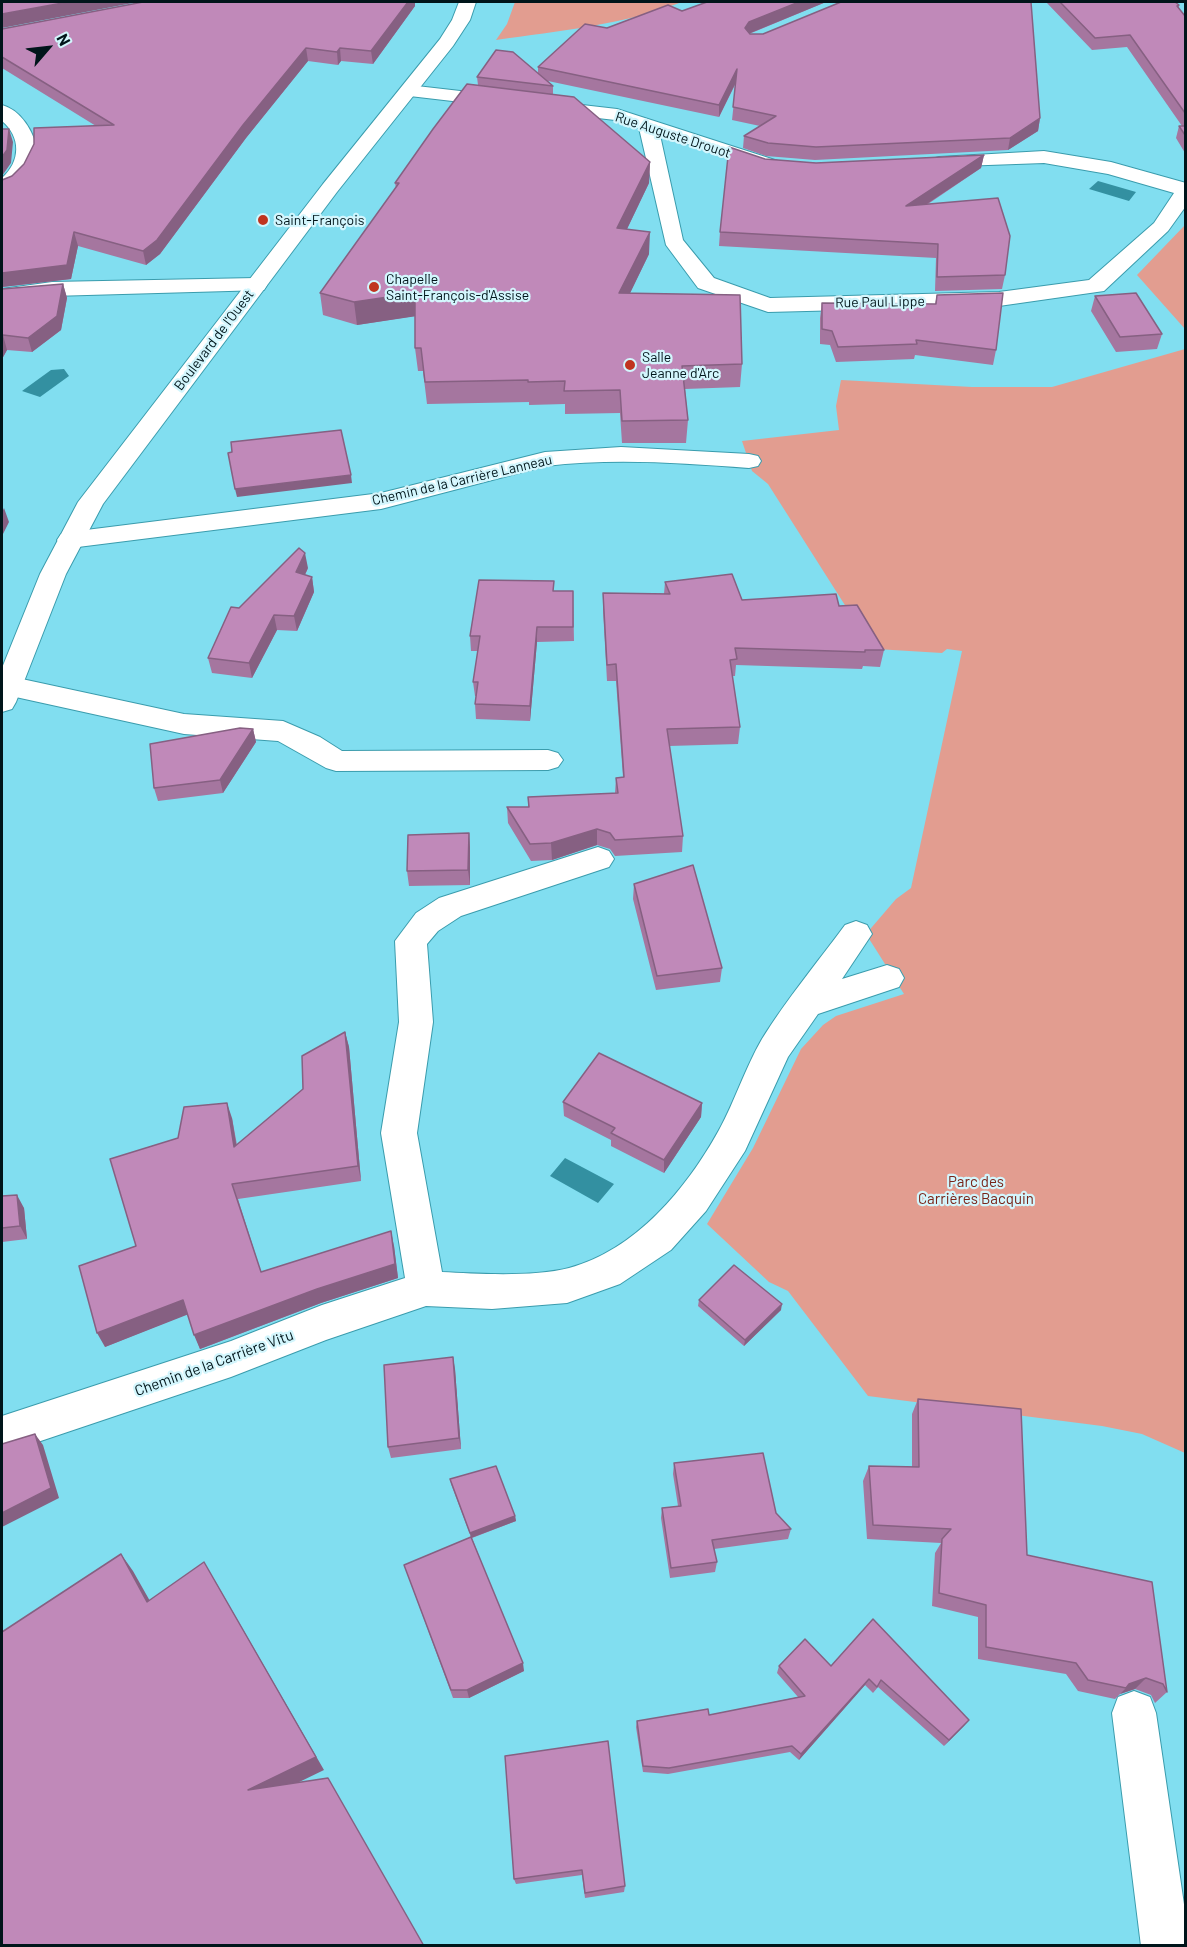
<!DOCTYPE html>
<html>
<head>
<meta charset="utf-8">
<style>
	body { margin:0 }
	#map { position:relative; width:1187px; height:1947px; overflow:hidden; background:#81def0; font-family:Barlow,sans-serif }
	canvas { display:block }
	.frame { position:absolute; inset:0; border:3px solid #00151a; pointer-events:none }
	.north { position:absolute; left:18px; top:18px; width:60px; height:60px; -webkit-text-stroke:4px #d3f6fd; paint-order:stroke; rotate:62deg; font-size:16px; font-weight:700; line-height:24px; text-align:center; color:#00151a }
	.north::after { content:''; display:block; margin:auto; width:21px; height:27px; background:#00151a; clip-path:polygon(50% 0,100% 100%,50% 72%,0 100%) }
</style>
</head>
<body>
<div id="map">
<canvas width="1187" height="1947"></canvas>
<div class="frame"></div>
<div class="north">N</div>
</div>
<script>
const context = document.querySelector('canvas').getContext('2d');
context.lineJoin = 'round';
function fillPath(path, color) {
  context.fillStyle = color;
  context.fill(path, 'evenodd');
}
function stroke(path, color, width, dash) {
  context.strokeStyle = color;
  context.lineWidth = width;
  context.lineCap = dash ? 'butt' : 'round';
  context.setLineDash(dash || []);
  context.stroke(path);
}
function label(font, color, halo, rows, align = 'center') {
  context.font = font + ' Barlow,sans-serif';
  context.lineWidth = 4.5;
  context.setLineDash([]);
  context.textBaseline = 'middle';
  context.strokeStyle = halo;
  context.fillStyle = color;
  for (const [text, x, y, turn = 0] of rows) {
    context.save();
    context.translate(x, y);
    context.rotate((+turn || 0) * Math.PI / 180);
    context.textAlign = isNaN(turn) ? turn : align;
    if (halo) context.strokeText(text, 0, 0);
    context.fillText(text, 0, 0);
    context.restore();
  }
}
const green = new Path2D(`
	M515 2H682C623 25 559 31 496 40L507 24Z
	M1185 225V329L1137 275Z
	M1185 349V1453L1142 1434 1102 1426 868 1396 788 1291 769 1282 707 1224 753 1148 801 1049 823 1025 836 1016 904 994 866 934 896 899 911 888 962 651 947 649 942 653 860 648 855 621 768 484 752 471 742 441 839 430 836 406 841 380 972 387H1052Z`);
const water = new Path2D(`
	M1098 181 1136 192 1129 201 1089 189Z
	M64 369 69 376 40 397 22 391 51 370Z
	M565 1158 614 1184 598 1203 550 1176Z`);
const minor = new Path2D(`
	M408 85 617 109 778 161 781 165 778 169 771 171 660 135 683 240 714 278 770 298 999 292 1089 280 1154 223 1174 193 1108 174 1044 163 932 167 929 163 932 159 939 157 1044 151 1111 162 1186 183V206L1168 231 1104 291 999 306 768 312 698 288 666 245 639 128 615 120 401 95 399 91Z
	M2 105C21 110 34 132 37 150 34 168 21 189 2 194V178C21 161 21 137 2 121Z
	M256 278 264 280 267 285 264 290 52 296 2 301V289L52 282Z
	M621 447 749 454 758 456 761 461 758 466 749 468C681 463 614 458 546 466L381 509 70 548 61 546 57 540 61 534 70 532 381 493 545 452Z
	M8 676 184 714 283 721 320 737 342 751 548 750 558 753 563 760 558 767 548 770 336 771 326 768 278 741 184 734 2 694V678Z
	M598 847 609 851 614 859 609 867 461 916 438 931 427 944 433 1022 417 1133 442 1272C478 1274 535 1277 569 1268 636 1250 687 1188 719 1130 735 1101 745 1068 762 1039 786 1000 817 963 845 925L856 921 867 925 872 934 842 979 887 965 899 969 904 978 899 987 818 1014 788 1057 745 1151 706 1211 671 1250 620 1284 567 1303 492 1309 426 1306 326 1340 231 1377 2 1454V1416L231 1341 322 1305 405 1278 381 1133 399 1022 395 941 416 913 439 898Z
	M1134 1691 1150 1697 1156 1713 1186 1918V1946H1141L1112 1713 1118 1697Z`);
const major = new Path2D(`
	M459 2H476L470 20 453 46 337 192 103 504 66 574 16 702 12 709 2 712V668L40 574 78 502 323 184 440 39 452 20Z`);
const wall = new Path2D(`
	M707 2H826L749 34 1040 118 1038 131 1008 150 815 160 766 156 743 148 744 136 760 126 732 120 736 83 719 117 548 81 553 86V94L650 162 649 183 627 229 649 254 630 293 742 364 740 387 685 389 688 420 686 443H622L620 413 565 414V404L529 405V402L427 404 423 371H418L415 348V316L357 325 323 315 320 293 396 188 395 183 478 85 477 77 538 73V67L607 28 682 11Z
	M1046 2H1175L1179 5V8L1185 16V153L1176 138 1179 126H1182L1127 47 1092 50Z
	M415 6 373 64 341 61 338 65 308 61 246 138 160 254 146 265 78 246 71 279 2 287V180L12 176 96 126 2 68V29Z
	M984 155 981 168 928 204 1005 275 1002 289 935 291 936 258 719 246 720 232 765 159 816 163Z
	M63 284 67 298 61 330 32 352 7 350 2 359V289Z
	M937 295 996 350 993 365 915 355 914 359 836 362 830 345 820 344V318L822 303 935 304Z
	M1095 296 1162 334 1157 349 1116 352 1091 311Z
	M308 568 305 575 312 577 314 592 297 631 277 630 252 678 212 673 208 658 239 608Z
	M665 582 742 600 839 606 884 650 880 667 863 666 862 669 736 665 735 676H732L740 727 738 744 669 746 683 836 682 852 615 856 610 849 597 845 552 860 531 861 508 823 507 807H528V797L615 793 616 778 623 777 616 681H607L603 610V593L664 594Z
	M554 591H573L574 641 537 642 530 721 476 719 475 704 476 696H475L473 682 478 651H471L470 636Z
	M253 729 256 742 223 793 158 801 154 788Z
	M469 833 470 848V885L409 886 407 871Z
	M634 884 722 968 720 982 656 990 633 899Z
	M345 1032 349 1047 361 1181 238 1199 261 1272 394 1246 398 1278 321 1303 200 1349 187 1314 105 1347 136 1246 178 1138 232 1118 237 1145 303 1089Z
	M563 1102 702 1103 701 1117 664 1173 611 1146V1140L564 1116Z
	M2 1196 24 1208 27 1239 2 1242Z
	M699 1300 781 1310 744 1346 698 1306Z
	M455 1369 461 1449 391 1458 388 1447Z
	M918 1399 1027 1555 1152 1582 1167 1692 1155 1703 1151 1695 1135 1689 1120 1694 1115 1699 1078 1691 1066 1674 978 1659V1617L932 1606 935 1553 941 1543 867 1539 863 1481 869 1466 912 1467V1414Z
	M674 1463 776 1513 791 1529 788 1539 714 1549 717 1562 715 1572 670 1578 661 1518 662 1508 678 1506 673 1474Z
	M450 1479 515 1516 516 1521 472 1538 524 1671 469 1698H453L404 1565 471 1537 451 1484Z
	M873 1619 969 1720 944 1746 878 1687 873 1693 865 1685 799 1760 790 1752 668 1774 643 1772 636 1727 637 1721 709 1715 798 1697 777 1673 779 1666H831Z
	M505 1756 625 1886 624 1892 585 1898 582 1875 516 1884 514 1879Z`);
const shadedWall = new Path2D(`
	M68 2H138L2 28V14Z
	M408 2H415V6L373 64 371 51Z
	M799 2H826L748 34 745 28 749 22Z
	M306 48 308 61 246 138 160 254 146 265 143 251 243 125Z
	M340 48 341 61 338 65 337 52Z
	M737 69 736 82 719 117V105Z
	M1040 118 1038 131 1008 150 1010 138Z
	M9 129 13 142 11 163 2 176V157Z
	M984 155 981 168 904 219 906 206Z
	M650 162 649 183 617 250V228Z
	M74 232 78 246 71 279 2 287V273Z
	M650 232 649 254 619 316V293Z
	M63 284 67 298 61 330 32 352 28 338Z
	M415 293 417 316 357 325 354 302Z
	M3 335 7 350 2 359V337Z
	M351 475 352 483 237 497 235 489Z
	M4 508 9 522 2 536V512Z
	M305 553 308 568 299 587 296 572Z
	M312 577 314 592 297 631 294 616Z
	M274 615 277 630 252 678 249 663Z
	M537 627V642L530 721V706Z
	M253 729 256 742 223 793 220 780Z
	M597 829V845L552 860 551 843Z
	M469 833 470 848V885L468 870Z
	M345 1032 349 1047 361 1181 358 1166Z
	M227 1103 232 1118 239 1162 234 1147Z
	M702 1103 701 1117 664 1173V1160Z
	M17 1195 24 1208 27 1239 20 1226Z
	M391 1231 394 1246 398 1278 321 1303 200 1349 194 1335Z
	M183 1300 189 1314 105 1347 97 1333Z
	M782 1304 781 1310 744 1346 745 1340Z
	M453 1357 455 1369 461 1449 459 1438Z
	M35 1434 43 1445 59 1498 2 1527V1513Z
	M515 1516 516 1521 471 1538 470 1533Z
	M121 1554 133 1571 159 1617 147 1602Z
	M214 1579 324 1770 258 1802 248 1790Z
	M523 1663 524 1671 469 1698 467 1690Z
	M1146 1678 1135 1689 1120 1694 1126 1688 1129 1684Z
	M869 1679 865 1685 799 1760 801 1754Z
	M969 1720 964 1726 944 1746 949 1740Z`);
const building = new Path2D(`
	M2 2H68L2 14Z
	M143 2H408L371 51 340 48 337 52 306 48 243 125 157 240 143 251 74 232 67 265 2 273V180L12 176 24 164 34 144V128L114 125 2 57V29Z
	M707 2H799L749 22 745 28 750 34H763L841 2H1031L1040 118 1010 138 816 147 768 143 744 136 776 116 733 107 737 69 719 105 538 67 585 24 607 28 668 5 682 11Z
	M1060 2H1175L1179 5 1177 6 1185 16V113L1130 35 1095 38Z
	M496 50 513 52 553 86 477 77Z
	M467 84 574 97 650 162 617 228 650 232 619 293 740 295 742 364 682 366 688 420 622 421 620 390 564 391 565 381 528 382V380L425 382 421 348H415V293L354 302 320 293 399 183H395L433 129Z
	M1179 126H1185V135Z
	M2 129H9L7 150 2 157Z
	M729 147 765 159 816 163 984 155 906 206 998 198 1010 236 1005 275 937 277 938 244 720 232Z
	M63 284 57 316 28 338 3 335 2 337V289Z
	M1003 293 996 350 916 340 917 344 838 347 832 331 822 329V303L936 304 937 295Z
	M1136 293 1162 334 1120 337 1095 296Z
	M341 430 351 475 235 489 228 453 232 452 231 442Z
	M299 548 305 553 296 572 312 577 294 616 274 615 249 663 208 658 231 607 239 608Z
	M732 574 742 600 836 594 839 606 857 605 884 650H865V652L735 648 737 659 730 660 740 727 667 729 683 836 615 840 610 833 597 829 551 843 530 844 507 807H529L528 797 618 793 616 778 624 777 616 664 607 665 603 593 670 594 665 582Z
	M479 580 554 581 553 591H573V627H537L530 706 475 704 478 682H473L480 636H470Z
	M240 728 253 729 220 780 154 788 150 744Z
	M469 833 468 870 407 871 408 835Z
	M693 865 722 968 657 976 634 884Z
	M345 1032 358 1166 232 1184 261 1272 391 1231 395 1264 317 1289 194 1335 183 1300 97 1333 79 1266 136 1246 110 1159 178 1138 184 1107 227 1103 234 1147 303 1089 302 1056Z
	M599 1053 702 1103 664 1160 611 1133 615 1128 563 1102Z
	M17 1195 20 1226 2 1228V1196Z
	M734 1265 782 1304 745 1340 699 1300Z
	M453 1357 459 1438 388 1447 384 1365Z
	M918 1399 1021 1409 1027 1555 1152 1582 1167 1692 1163 1684 1146 1678 1129 1684 1126 1688 1088 1680 1076 1663 986 1647V1605L939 1593 942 1539 951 1529 873 1525 869 1466 919 1467Z
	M35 1434 51 1488 2 1513V1444Z
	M763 1453 776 1513 791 1529 712 1540 717 1562 671 1568 662 1508 681 1506 674 1463Z
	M496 1466 515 1516 470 1533 450 1479Z
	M471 1537 523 1663 467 1690H451L404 1565Z
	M121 1554 147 1602 204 1562 316 1757 248 1790 328 1778 424 1946H2V1632Z
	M873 1619 969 1720 949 1740 881 1680 877 1687 869 1679 801 1754 792 1746 669 1768 643 1766 637 1721 708 1709 709 1715 805 1696 779 1666 805 1639 831 1666Z
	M608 1741 625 1886 585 1893 582 1870 514 1879 505 1756Z`);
const markers = [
	[263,220,6,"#c0341f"],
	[374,287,6,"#c0341f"],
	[630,365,6,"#c0341f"]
];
const farStreetnames = [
	["Rue Auguste Drouot",673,135,18],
	["Rue Paul Lippe",880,302,-1],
	["Boulevard de l'Ouest",214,340,-53],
	["Chemin de la Carrière Lanneau",462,480,-13]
];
const farPoinames = [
	["Saint-François",275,220],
	["Chapelle",386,279],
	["Saint-François-d'Assise",386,295],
	["Salle",642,357],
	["Jeanne d'Arc",642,373]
];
const parkNames = [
	["Parc des",976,1182],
	["Carrières Bacquin",976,1199]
];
const streetNames = [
	["Chemin de la Carrière Vitu",214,1363,-20]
];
fillPath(green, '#e29d90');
fillPath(water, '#3390a1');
stroke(minor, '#3a9cad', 2);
stroke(major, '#3a9cad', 2);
fillPath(minor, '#fff');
fillPath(major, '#fff');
fillPath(wall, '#a5769f');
fillPath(shadedWall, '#866082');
fillPath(building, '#c089b9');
stroke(building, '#866082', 1.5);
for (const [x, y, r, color] of markers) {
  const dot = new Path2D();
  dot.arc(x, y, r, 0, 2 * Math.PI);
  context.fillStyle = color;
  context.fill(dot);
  stroke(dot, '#d3f6fd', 2);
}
label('14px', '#00151a', '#d3f6fd', farStreetnames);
label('14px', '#00151a', '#d3f6fd', farPoinames, 'left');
label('15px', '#782418', '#d3f6fd', parkNames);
label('15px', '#00151a', '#d3f6fd', streetNames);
</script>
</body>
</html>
